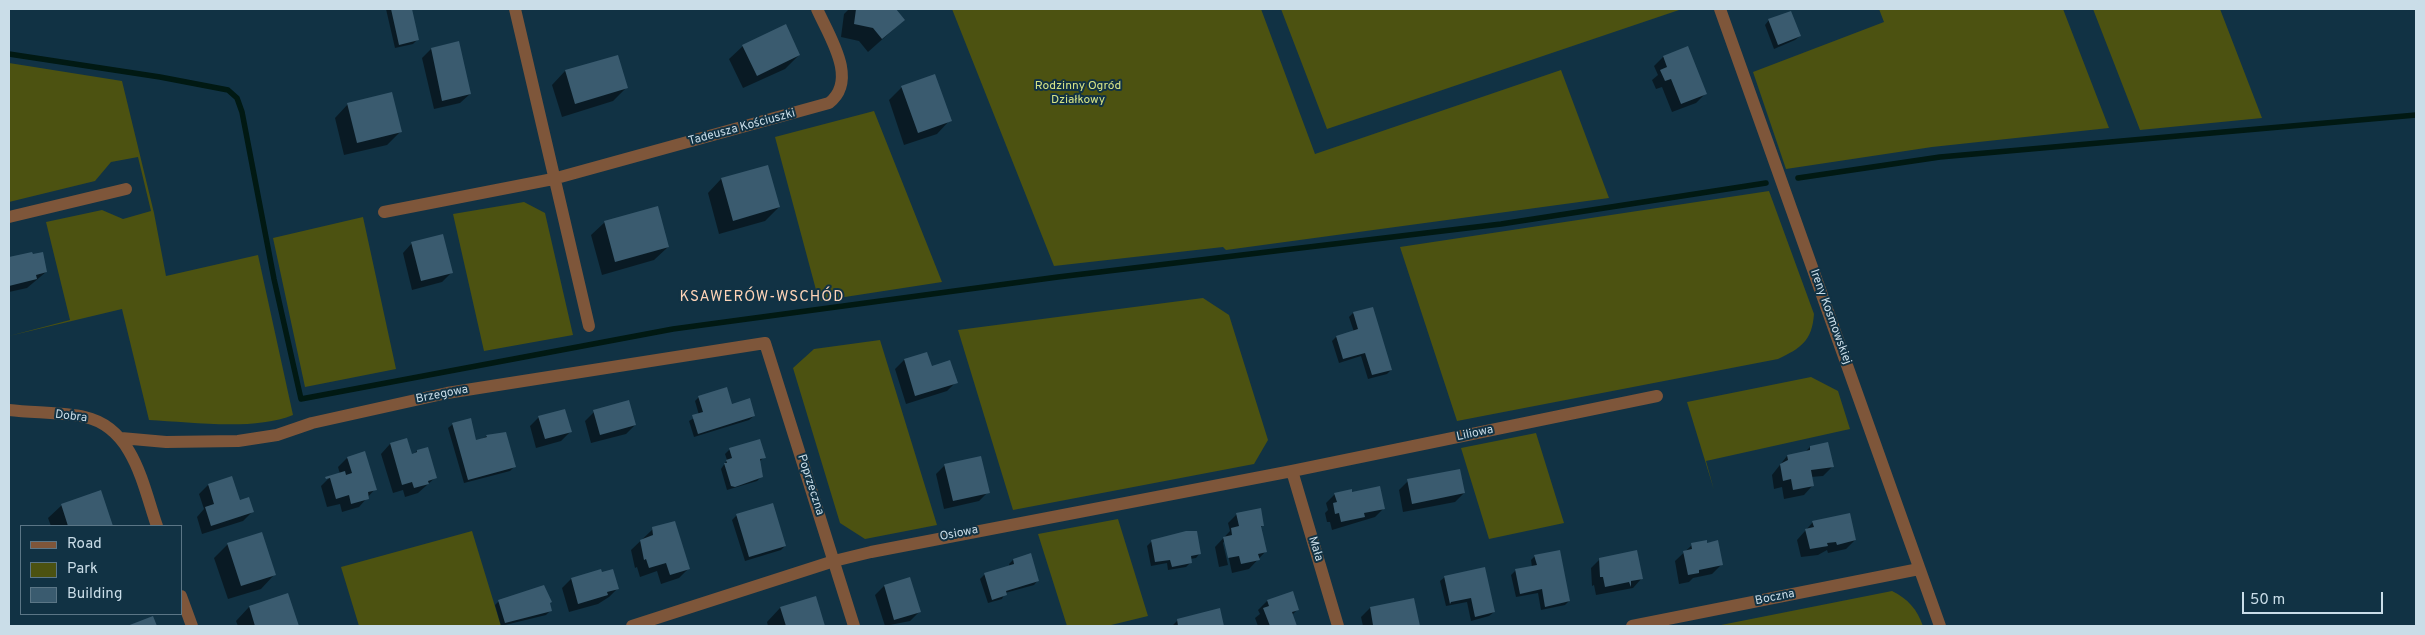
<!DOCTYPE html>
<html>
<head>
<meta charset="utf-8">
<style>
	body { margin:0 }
	#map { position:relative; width:2425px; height:635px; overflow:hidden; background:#113244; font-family:Overpass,sans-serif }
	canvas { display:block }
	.frame { position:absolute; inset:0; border:10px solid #cadde8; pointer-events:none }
	.legend { position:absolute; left:20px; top:525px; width:162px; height:90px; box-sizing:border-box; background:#113244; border:1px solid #5b7686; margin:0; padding:6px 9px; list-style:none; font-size:15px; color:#cadde8 }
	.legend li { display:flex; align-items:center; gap:10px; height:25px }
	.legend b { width:25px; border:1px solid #5b7686 }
	.scale { position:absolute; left:2242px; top:592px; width:141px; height:22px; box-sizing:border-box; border:2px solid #cadde8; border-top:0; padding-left:6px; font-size:15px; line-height:18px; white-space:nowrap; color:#cadde8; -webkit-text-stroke:4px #113244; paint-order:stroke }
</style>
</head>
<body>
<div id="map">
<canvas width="2425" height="635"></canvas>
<div class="frame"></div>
<ul class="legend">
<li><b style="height:6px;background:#7e563a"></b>Road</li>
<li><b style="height:14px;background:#4c5211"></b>Park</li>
<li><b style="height:14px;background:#3a5b6f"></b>Building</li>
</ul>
<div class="scale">50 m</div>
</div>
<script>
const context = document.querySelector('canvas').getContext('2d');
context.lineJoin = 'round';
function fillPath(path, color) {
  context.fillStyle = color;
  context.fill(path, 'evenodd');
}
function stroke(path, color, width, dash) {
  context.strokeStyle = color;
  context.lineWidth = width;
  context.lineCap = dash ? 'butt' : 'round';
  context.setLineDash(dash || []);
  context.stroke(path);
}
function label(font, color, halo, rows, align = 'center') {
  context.font = font + ' Overpass,sans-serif';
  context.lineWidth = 4;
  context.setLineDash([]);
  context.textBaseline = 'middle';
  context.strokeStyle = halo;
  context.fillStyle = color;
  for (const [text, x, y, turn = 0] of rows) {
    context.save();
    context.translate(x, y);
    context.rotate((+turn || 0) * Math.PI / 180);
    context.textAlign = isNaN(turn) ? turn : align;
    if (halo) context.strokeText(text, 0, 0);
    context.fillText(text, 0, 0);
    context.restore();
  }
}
const green = new Path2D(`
	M952 9H1261L1315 154 1561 70 1609 198 1226 250 1223 247 1054 266Z
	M1281 9H1682L1327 129Z
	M1879 9H2063L2109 128 1932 147 1786 169 1753 72 1884 22Z
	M2093 9H2220L2262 118 2140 130Z
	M9 63 122 81 154 213 166 276 258 255 293 415C255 431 190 422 149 420L122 309 9 336 70 320 46 222 102 210 123 219 151 211 138 157 111 162 95 181 9 202Z
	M874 111 942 282 819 301 775 137Z
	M1769 191 1814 314C1812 341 1801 348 1778 359L1457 421 1400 247Z
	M524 202 545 213 573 335 484 351 453 214Z
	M363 217 396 369 305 387 273 238Z
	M1203 298 1229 315 1268 440 1254 464 1013 510 958 330Z
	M880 340 937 525 865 539 840 523 793 368 814 349Z
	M1811 377 1838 391 1850 429 1706 461 1714 490 1687 402Z
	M1536 433 1564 523 1489 539 1461 448Z
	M1118 519 1148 616 1107 626H1067L1038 534Z
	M472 531 501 626H359L341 567Z
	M1892 591C1908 599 1917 609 1923 626H1716Z`);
const shadow = new Path2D(`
	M386 9H410L417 40 413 44 395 48Z
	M849 9H894L904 20 868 52 859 41 841 37 844 14Z
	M1769 20 1800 36 1795 40 1774 49 1765 25Z
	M743 46 799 55 785 69 743 88 729 59Z
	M1688 48 1705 94 1696 103 1672 112 1662 87 1656 89 1652 80 1658 75 1654 66 1663 57Z
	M431 49 470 94 460 103 434 109 422 58Z
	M565 71 626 88 613 101 562 117 552 85Z
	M902 87 950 120 937 134 904 145 889 100Z
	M348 104 401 131 387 145 344 155 335 118Z
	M721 179 779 207 765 221 719 234 708 193Z
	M605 222 668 247 654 260 602 275 591 235Z
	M412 243 451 273 442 282 412 290 403 253Z
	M31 253 46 272 27 288 9 292V259Z
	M1353 313 1391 370 1387 374 1368 379 1361 356 1339 363 1332 341 1336 337 1354 332 1349 317Z
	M927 353 931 367 956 382 947 391 906 404 895 369 904 360Z
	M699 397 731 405 754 416 749 420 694 437 689 421 699 415 695 401Z
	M594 412 635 425 626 434 591 443 585 421Z
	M539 417 570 432 561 441 536 448 530 426Z
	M453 424 476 442 487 436 514 467 510 471 464 483 448 428Z
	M406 440 411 456 417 451 436 477 418 493 405 497 403 490 393 493 381 454 390 444Z
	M760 441 764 457 759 462 762 476 757 481 727 490 721 469 727 460 725 454 729 450Z
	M1810 447 1832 467 1823 476 1811 477 1813 485 1804 495 1784 499 1782 487 1774 489 1772 475 1787 456 1804 453Z
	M347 458 375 489 359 507 342 512 340 504 327 507 321 486 330 477 340 474 338 467Z
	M945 465 988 492 979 501 944 509 936 474Z
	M1408 481 1464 493 1455 502 1403 512 1399 490Z
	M208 485 239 501 252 512 243 521 202 534 197 517 204 509 199 494Z
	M100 492 112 526H51L48 518 62 505Z
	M1351 493 1384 508 1375 517 1332 530 1330 522H1327L1325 513 1328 510 1326 503 1335 494Z
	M1237 514 1263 525 1260 528 1266 551 1249 569 1232 573 1225 540 1223 543 1228 565 1219 567 1215 547 1230 531 1228 523Z
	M737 515 785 546 781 550 745 561 732 520Z
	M1813 522 1855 540 1846 549 1828 553 1827 550 1818 555 1801 557 1797 540Z
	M653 529 688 569 679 578 661 584 657 571 640 577 637 567 635 568 631 550Z
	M1163 539 1200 553 1196 558 1190 559 1191 562 1186 567 1168 570 1167 563 1151 566 1147 546 1151 542Z
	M1717 542 1721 565 1712 574 1693 578 1689 582 1679 584 1675 561 1692 545Z
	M228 544 274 575 261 589 228 599 214 558Z
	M1030 555 1038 580 1034 585 1005 593 1002 599 988 603 980 579 984 575 1010 567 1009 564 1013 560Z
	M1535 556 1569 601 1565 605 1541 610 1538 593 1516 597 1511 575 1516 570 1532 567 1531 560Z
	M1600 559 1642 578 1633 588 1596 595 1594 585 1592 586 1591 568Z
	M1445 577 1494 612 1489 616 1471 621 1467 602 1446 606 1440 581Z
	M571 579 618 588 609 597 598 604 569 612 562 588Z
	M884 586 919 612 910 621 885 626 875 595Z
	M287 595 297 626H238L236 621 249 607Z
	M815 598 824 626H768L767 622 780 608Z
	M1413 600 1419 626H1363L1361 617 1370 608Z
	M499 601 548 604 550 611 546 615 501 626 495 605Z
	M1267 601 1298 609 1292 615 1296 626H1258L1255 618 1260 614 1258 610Z
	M1219 610 1223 626H1172L1177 621Z`);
const stream = new Path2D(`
	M9 54 160 77 228 90 237 98 242 112 274 279 301 399 673 329 1058 277 1501 224 1766 183
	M1798 178 1940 157 2416 115`);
const building = new Path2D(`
	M391 9H412L419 40 399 45Z
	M856 9H896L905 20 882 39 873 28 854 24Z
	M1791 11 1801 36 1778 45 1768 19Z
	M786 24 800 55 757 76 742 45Z
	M459 41 471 94 442 101 431 48Z
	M1688 46 1707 94 1681 104 1671 79 1665 81 1660 70 1667 67 1663 56Z
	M618 55 628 88 575 104 565 70Z
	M935 74 952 121 918 133 901 86Z
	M392 92 402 132 357 143 347 103Z
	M768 165 780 207 733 221 721 178Z
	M658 206 669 247 615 262 604 221Z
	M443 234 453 273 421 281 411 242Z
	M32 252 33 254 43 252 47 272 36 275 37 279 9 286V257Z
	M1373 307 1392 370 1372 375 1365 353 1343 359 1336 336 1358 329 1353 312Z
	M927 352 932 366 950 360 958 383 915 396 904 359Z
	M727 387 732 404 750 398 755 416 698 434 692 415 703 412 698 396Z
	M629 400 636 425 600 435 593 410Z
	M565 409 572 432 545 439 538 416Z
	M471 418 476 440 487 437 486 435 506 432 516 467 468 480 452 423Z
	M407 438 412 454 417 452V450L428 447 437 478 428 481 429 484 414 488 412 482 402 485 390 443Z
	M760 439 766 458 760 459 763 477 735 487 731 486 724 463H727L726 460 732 458 729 448Z
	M1828 442 1834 467 1811 470 1814 486 1793 490 1791 479 1783 481 1780 464 1788 460 1787 455 1810 450V446Z
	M365 451 377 490 368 492 369 499 351 504 349 495 336 499 330 478 326 479 325 477 345 471 346 475 352 473 347 457Z
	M981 456 990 493 953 501 944 464Z
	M1460 469 1465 493 1412 504 1407 479Z
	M232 476 240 500 249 497 254 512 211 526 205 507 214 504 208 484Z
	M1380 486 1385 509 1364 513 1365 517 1341 522 1339 513 1335 514 1333 503 1337 502 1334 493 1352 489V492Z
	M101 490 113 526H68L61 504Z
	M773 503 786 546 749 557 736 514Z
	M1261 508 1264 526H1261L1267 552 1258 554 1260 560 1241 564 1239 556 1228 558 1223 537 1232 535 1231 528 1239 526 1236 513Z
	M1850 513 1856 540 1837 545 1836 542 1827 543 1828 546 1810 549 1805 529 1814 527 1812 521Z
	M675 521 690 569 670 575 666 563 649 568 646 559 644 560 640 540 653 535 652 527Z
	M1186 531H1197L1201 554 1191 556 1192 563 1172 567 1170 560 1155 562 1151 540Z
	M262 532 276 575 241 586 227 543Z
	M1707 540V543L1718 540 1723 565 1699 570V573L1688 575 1683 551 1692 549 1691 543Z
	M1560 550 1570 601 1545 607 1542 589 1520 594 1515 569 1537 565 1534 555Z
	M1637 550 1643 579 1631 581V587L1629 582 1605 587 1603 577H1600L1599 558Z
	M1031 553 1039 581 1006 591 1007 595 992 600 984 573 1014 564 1013 559Z
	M1485 567 1495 612 1475 617 1471 598 1451 602 1450 604 1444 576Z
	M601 569 602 572 613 569 619 589 607 592 608 595 578 604 571 578Z
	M910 577 921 612 894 620 884 585Z
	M544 585 552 602 550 603 552 611 505 623 498 600Z
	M1293 591 1299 610 1292 612 1297 626H1270L1263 608 1269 606 1267 600Z
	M288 593 299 626H255L249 606Z
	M816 596 825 626H786L780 607Z
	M1414 598 1420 626 1373 625 1370 607Z
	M1220 608 1224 626H1178L1177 619Z
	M153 616 157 626H127Z`);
const minor = new Path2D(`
	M515 9 589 326
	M1720 9 1940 626
	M384 212 553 179 829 103C859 80 829 36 817 9
	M9 217 126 189
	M9 410C34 413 61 412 85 417 134 428 143 486 157 526
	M121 438 166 442 238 441 277 435 312 423 447 393 765 343 854 626
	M1292 471 1338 626
	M181 596 192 626
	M632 626 834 561 871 552 1292 471 1657 396
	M1632 626 1919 569`);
const parkNames = [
	["Rodzinny Ogród",1078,87],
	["Działkowy",1078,101]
];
const streetNames = [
	["Tadeusza Kościuszki",742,128,-15],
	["Ireny Kosmowskiej",1830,317,70],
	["Brzegowa",442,395,-11],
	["Dobra",71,417,7],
	["Liliowa",1475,434,-12],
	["Poprzeczna",810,485,72],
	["Osiowa",959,534,-11],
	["Mała",1315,549,73],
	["Boczna",1775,598,-11]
];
const quarterNames = [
	["KSAWERÓW-WSCHÓD",762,298]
];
fillPath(green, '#4c5211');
fillPath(shadow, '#0007');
stroke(stream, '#011913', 5.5);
fillPath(building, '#3a5b6f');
stroke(minor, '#7e563a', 12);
label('12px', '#d6e386', '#113244', parkNames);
label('12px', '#cadde8', '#113244', streetNames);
context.letterSpacing = '1px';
label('15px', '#fdd3b7', '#113244', quarterNames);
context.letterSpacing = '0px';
</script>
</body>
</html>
